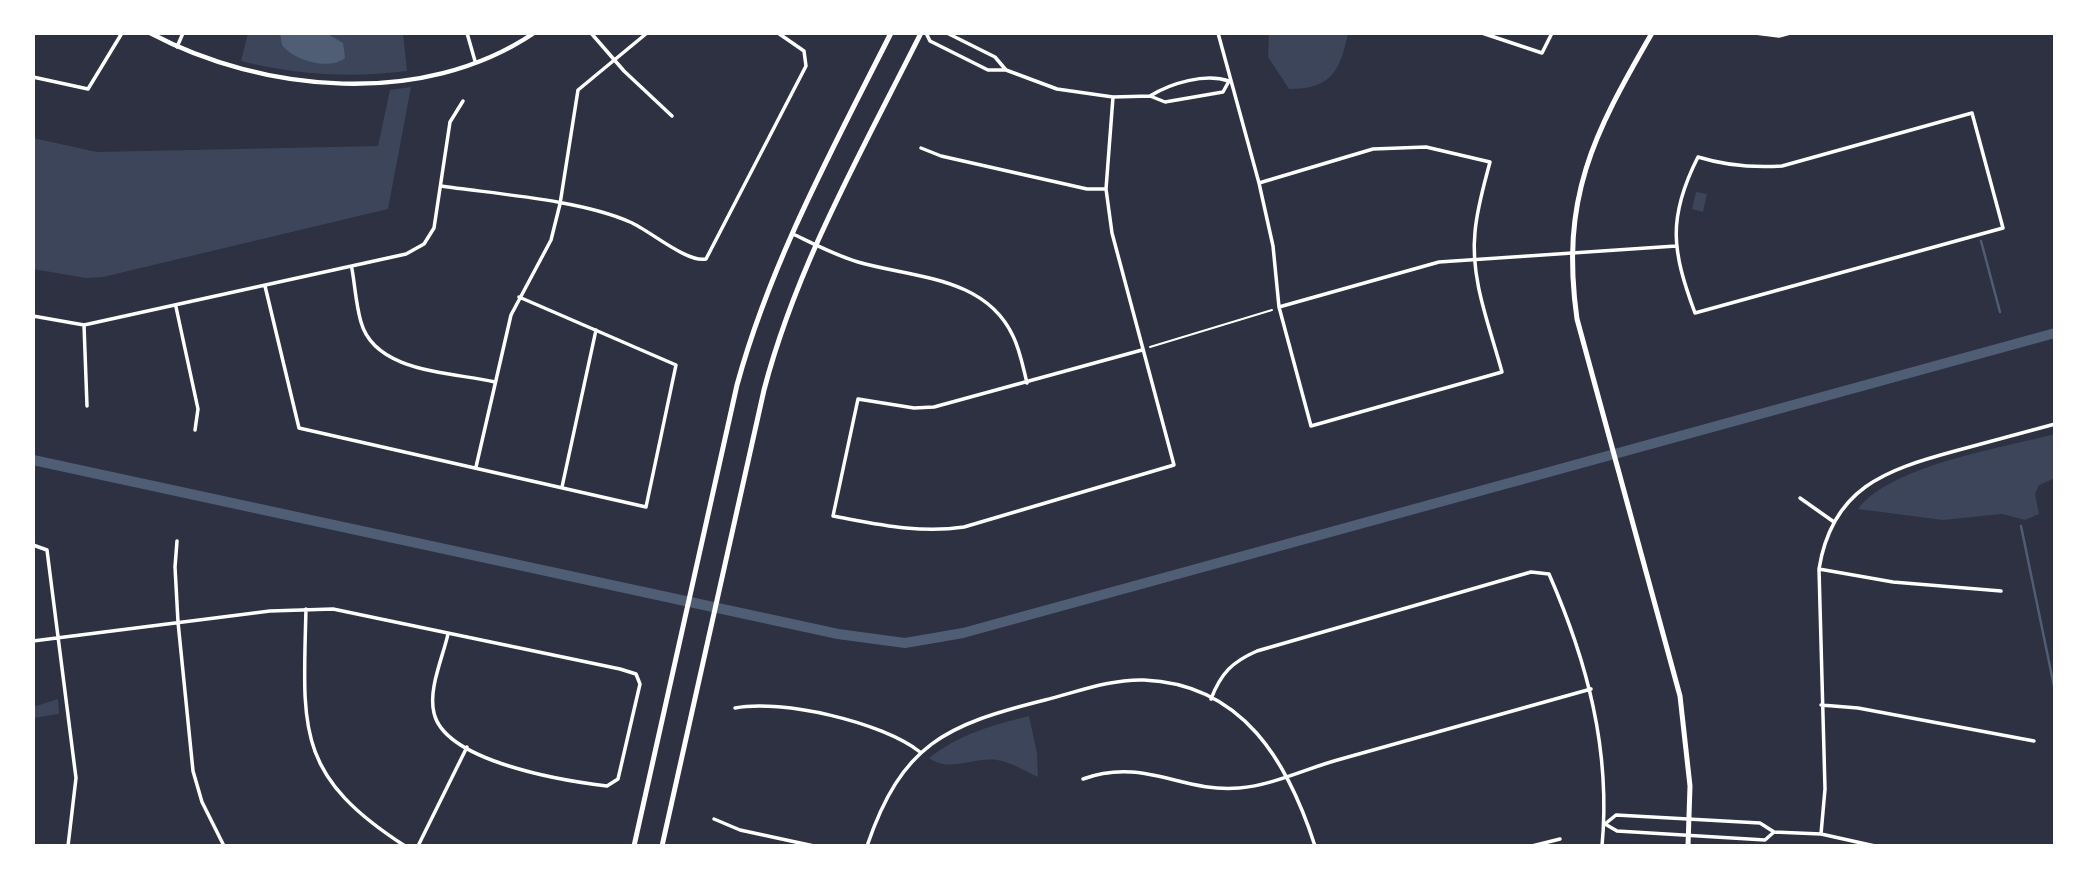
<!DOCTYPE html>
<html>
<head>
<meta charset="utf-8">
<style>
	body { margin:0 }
	#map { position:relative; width:2088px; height:879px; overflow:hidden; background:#2d3142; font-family:"Noto Serif",serif }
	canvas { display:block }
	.frame { position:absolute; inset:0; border:35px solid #fff; pointer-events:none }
</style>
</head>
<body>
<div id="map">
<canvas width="2088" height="879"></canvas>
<div class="frame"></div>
</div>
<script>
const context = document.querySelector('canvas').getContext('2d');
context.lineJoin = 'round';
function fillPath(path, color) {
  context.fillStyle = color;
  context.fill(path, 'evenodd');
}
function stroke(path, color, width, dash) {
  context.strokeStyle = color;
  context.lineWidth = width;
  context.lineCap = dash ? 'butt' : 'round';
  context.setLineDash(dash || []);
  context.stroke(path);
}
const green = new Path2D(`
	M248 33H403L407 71C351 78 295 75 241 61Z
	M1269 33H1348C1340 72 1331 89 1289 89L1268 57Z
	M411 87 388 209 103 277 86 278 33 269V138L97 152 378 146 390 90Z
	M1696 192 1707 194 1703 212 1692 209Z
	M2055 434V478L2039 485 2035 494 2039 514 2025 520 2002 514 1943 520 1858 509C1891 465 2002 448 2055 434Z
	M58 699 59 714 33 718V707Z
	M1029 716 1037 753 1038 777C1025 771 1011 762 997 760 973 757 949 773 929 758 960 734 992 725 1029 716Z`);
const water = new Path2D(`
	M280 33H326L343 43 345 58C329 71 293 60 282 45Z`);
const stream = new Path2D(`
	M1981 241 2000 312
	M2021 526 2055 691`);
const canal = new Path2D(`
	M33 460 838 634 905 643 963 633 2055 333`);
const path = new Path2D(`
	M1150 347 1272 310`);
const minor = new Path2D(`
	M467 33 475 61
	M591 33 624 71 672 116
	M926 33 930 41 988 70H1006L1057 89 1113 97 1150 96 1165 102 1223 92 1229 81C1205 73 1171 83 1150 96
	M947 33 995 57 1006 70
	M1218 33 1259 183 1273 246 1279 307 1311 426 1502 372C1490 327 1470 280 1475 232 1477 208 1484 185 1490 162L1426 147 1373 149 1259 183
	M1482 33 1542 53 1552 33
	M1755 33 1779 36 1790 33
	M177 47 183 33
	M33 77 88 89 122 33
	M1113 97 1106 189 1112 233 1174 465 964 527C919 534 877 524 833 516L858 399 914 408 934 407 1142 350
	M1972 113 2003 228 1695 313C1672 251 1667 218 1698 157 1727 166 1752 168 1782 166Z
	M921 148 941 156 1087 189H1106
	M441 186C496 194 581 200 630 222 649 230 687 263 706 259L806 66 804 51 778 33
	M793 234C814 244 835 255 858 262 913 278 985 276 1013 336 1020 350 1023 367 1027 383
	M352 269C355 286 356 305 361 322 375 373 452 372 495 382
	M265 286 299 428 646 507 676 365 519 297
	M176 307 198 409 195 430
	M1279 307 1439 262 1676 246
	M33 316 84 325 406 254 424 244 434 228 450 122 463 101
	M84 325 87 406
	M476 467 511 315 551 240 560 204 578 90 647 33
	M562 487 596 330
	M1800 498 1834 522
	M177 541 175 567 178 622 193 771 202 802 224 846
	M33 545 47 550 48 558 76 778 68 846
	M1819 569 1893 582 2001 591
	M306 609C303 729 295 775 405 846
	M33 641 270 611 333 609 620 669 636 674 640 684 618 779 607 786C565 781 445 762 434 713 428 689 443 657 448 634
	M1211 699C1221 673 1232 662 1257 651L1531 572 1549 574C1587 661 1611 750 1602 846
	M1821 705 1858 708 2034 741
	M735 708C782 699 882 722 920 752
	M1083 779C1144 757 1182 793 1239 788 1274 785 1307 768 1341 759 1424 736 1508 712 1591 689
	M714 819 740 830 814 846
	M1774 832 1765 840 1617 831 1605 824 1616 815 1760 823 1774 832 1821 834 1875 846
	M1821 834 1825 789 1819 569C1832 488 1885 470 1955 451 1988 442 2022 433 2055 424
	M418 846 467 747
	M867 846C902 744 945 725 1045 700 1077 692 1110 679 1144 680 1243 684 1288 762 1315 846
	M1532 846 1560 839`);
const tertiary = new Path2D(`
	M150 33C263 93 423 108 534 33`);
const secondary = new Path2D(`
	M1652 33C1593 135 1560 198 1577 319L1680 696 1690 786 1688 846
	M634 846 737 385C771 261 833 148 891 33
	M662 846 764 390C797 264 863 149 921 33`);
fillPath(green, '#3c4559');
fillPath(water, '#4f5d75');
stroke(stream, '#4f5d75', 2.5);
stroke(canal, '#4f5d75', 10);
stroke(path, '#fff', 2);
stroke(minor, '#fff', 3.5);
stroke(tertiary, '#fff', 4.5);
stroke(secondary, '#fff', 5);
</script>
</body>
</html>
